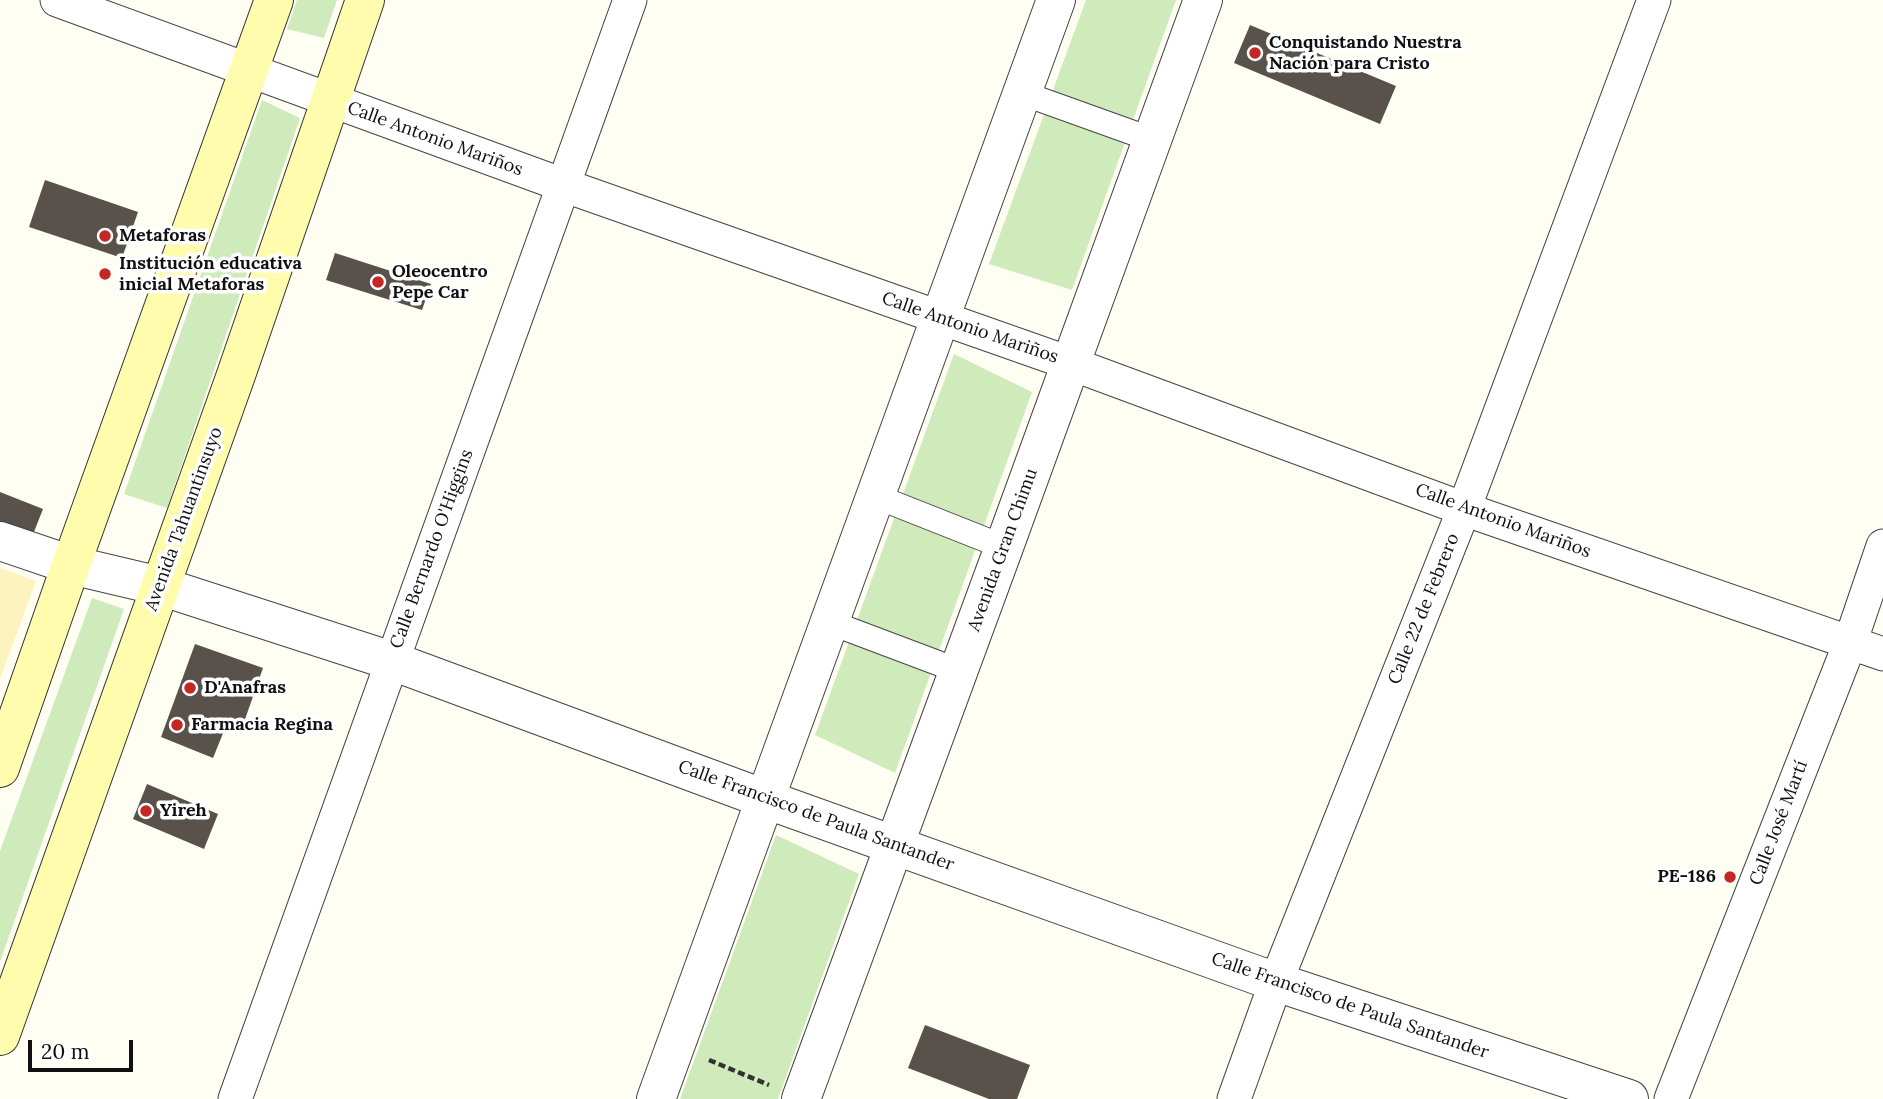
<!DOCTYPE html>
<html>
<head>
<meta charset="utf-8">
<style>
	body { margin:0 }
	#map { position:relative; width:1883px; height:1099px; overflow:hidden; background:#fffef3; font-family:Lora,serif }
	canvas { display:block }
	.scale { position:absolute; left:28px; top:1040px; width:105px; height:32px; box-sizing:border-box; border:4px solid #101010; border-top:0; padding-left:9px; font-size:21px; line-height:24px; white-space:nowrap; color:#101010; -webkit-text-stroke:5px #fff; paint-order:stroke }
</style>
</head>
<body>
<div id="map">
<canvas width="1883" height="1099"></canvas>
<div class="scale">20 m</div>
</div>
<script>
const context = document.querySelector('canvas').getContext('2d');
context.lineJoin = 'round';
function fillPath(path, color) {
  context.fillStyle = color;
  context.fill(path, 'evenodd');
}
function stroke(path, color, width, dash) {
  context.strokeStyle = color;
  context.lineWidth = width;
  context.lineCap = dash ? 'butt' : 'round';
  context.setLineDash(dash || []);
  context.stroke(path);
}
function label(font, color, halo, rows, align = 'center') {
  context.font = font + ' Lora,serif';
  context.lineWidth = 7;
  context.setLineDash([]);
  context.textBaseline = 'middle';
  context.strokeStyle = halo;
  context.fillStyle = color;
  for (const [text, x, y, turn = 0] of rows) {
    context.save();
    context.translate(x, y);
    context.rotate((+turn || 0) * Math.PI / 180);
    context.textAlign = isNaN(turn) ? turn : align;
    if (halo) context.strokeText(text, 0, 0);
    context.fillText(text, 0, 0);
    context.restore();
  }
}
const green = new Path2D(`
	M297 0H337L324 38 287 29Z
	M1086 0H1176L1072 290 989 264Z
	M262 100 300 118 167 508 124 494Z
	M954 354 1032 392 895 773 815 735Z
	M92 598 124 609 0 962V851Z
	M776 835 859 874 778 1099H680Z`);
const sand = new Path2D(`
	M0 568 36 581 0 679Z`);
const building = new Path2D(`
	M1250 25 1396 86 1380 124 1234 63Z
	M45 180 138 212 122 258 29 227Z
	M335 253 431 284 422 310 326 280Z
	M0 492 43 509 30 542 0 529Z
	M195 644 263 668 243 725 228 721 213 758 161 737Z
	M147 784 218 814 204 849 133 819Z
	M925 1025 1030 1065 1017 1099H989L908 1068Z`);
const path = new Path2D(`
	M709 1060 769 1085`);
const pedestrian = new Path2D(`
	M1022 93 1153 140
	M875 496 1004 547
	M829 622 959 671`);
const minor = new Path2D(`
	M57 0 563 185 1072 364 1464 509 1883 654
	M235 1099 630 0
	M1234 1099 1276 982 1464 509 1654 0
	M1671 1099 1850 643 1883 546`);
const tertiary = new Path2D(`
	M0 541 71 565 160 586 392 661 765 799 1276 982 1629 1099
	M656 1099 1056 0
	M801 1099 1004 547 1203 0`);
const secondary = new Path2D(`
	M0 768 71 565 274 0
	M0 1036 236 375 365 0`);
const markers = [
	[1255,53,7,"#c52823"],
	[105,236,7,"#c52823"],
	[105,274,7,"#c52823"],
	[378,282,7,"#c52823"],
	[190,688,7,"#c52823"],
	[177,725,7,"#c52823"],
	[146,811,7,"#c52823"],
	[1730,877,7,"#c52823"]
];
const poiNames = [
	["Conquistando Nuestra",1269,43],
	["Nación para Cristo",1269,64],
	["Metaforas",119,236],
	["Institución educativa",119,264],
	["inicial Metaforas",119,285],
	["Oleocentro",392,272],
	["Pepe Car",392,293],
	["D'Anafras",204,688],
	["Farmacia Regina",191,725],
	["Yireh",160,811],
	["PE-186",1716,877,"right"]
];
const streetNames = [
	["Calle Antonio Mariños",435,139,20],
	["Calle Antonio Mariños",970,328,19],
	["Avenida Tahuantinsuyo",184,519,-70],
	["Calle Antonio Mariños",1503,521,20],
	["Calle Bernardo O'Higgins",432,549,-70],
	["Avenida Gran Chimu",1003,550,-70],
	["Calle 22 de Febrero",1424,609,-68],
	["Calle Francisco de Paula Santander",816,816,20],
	["Calle José Martí",1779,823,-69],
	["Calle Francisco de Paula Santander",1350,1006,19]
];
fillPath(green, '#d0ebbb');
fillPath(sand, '#fcf3be');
fillPath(building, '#59524c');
stroke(pedestrian, '#434343', 26);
stroke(minor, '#434343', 35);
stroke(tertiary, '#434343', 40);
stroke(secondary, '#323232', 40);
stroke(path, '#323232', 4.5, [7, 3.5]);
stroke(pedestrian, '#fff', 24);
stroke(minor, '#fff', 33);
stroke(tertiary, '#fff', 38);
stroke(secondary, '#fffcae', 38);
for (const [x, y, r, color] of markers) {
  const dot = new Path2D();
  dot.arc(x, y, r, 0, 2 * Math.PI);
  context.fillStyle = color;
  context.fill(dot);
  stroke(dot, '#fff', 2.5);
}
label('bold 18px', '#101010', '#fff', poiNames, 'left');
label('18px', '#101010', '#fff', streetNames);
</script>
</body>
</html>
